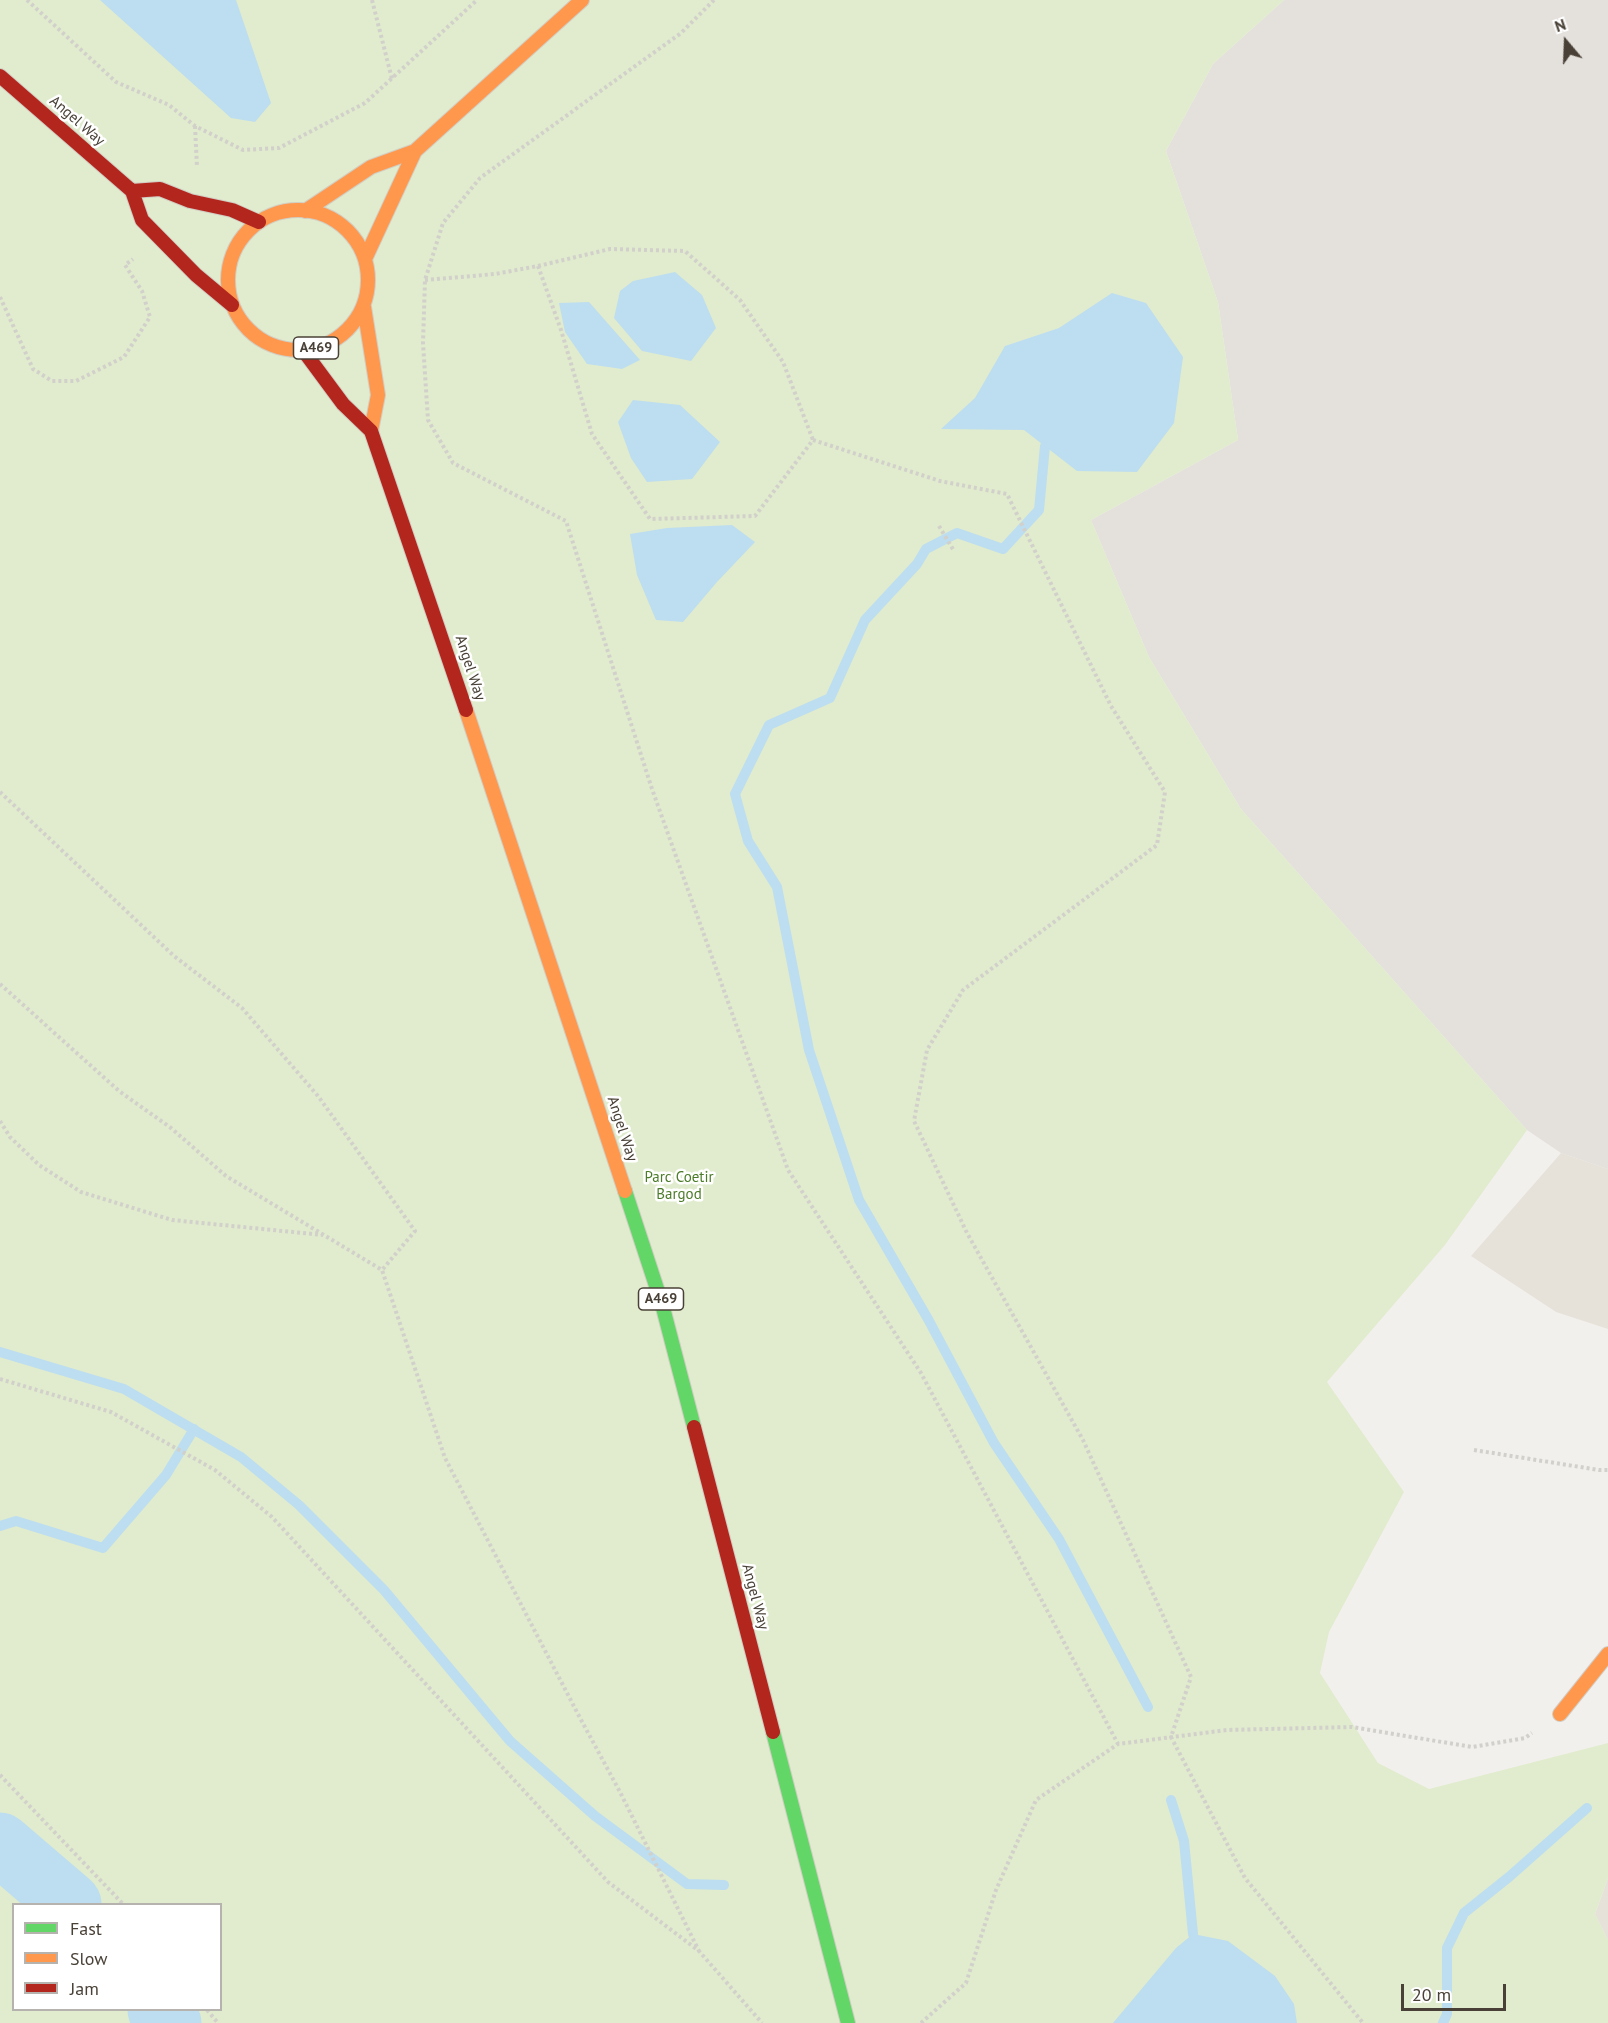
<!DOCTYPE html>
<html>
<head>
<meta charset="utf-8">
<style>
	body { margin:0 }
	#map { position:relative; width:1608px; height:2023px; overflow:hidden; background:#f2f0ed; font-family:"PT Sans",sans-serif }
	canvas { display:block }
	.legend { position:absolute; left:12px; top:1903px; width:210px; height:108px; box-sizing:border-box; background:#fff; border:2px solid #b6b3af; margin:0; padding:8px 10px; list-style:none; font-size:18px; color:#494137 }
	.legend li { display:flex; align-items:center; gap:12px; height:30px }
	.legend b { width:30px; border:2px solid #b6b3af }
	.north { position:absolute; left:1536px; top:12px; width:60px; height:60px; -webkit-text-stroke:4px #fff; paint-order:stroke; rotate:341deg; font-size:16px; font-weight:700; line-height:24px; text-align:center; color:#494137 }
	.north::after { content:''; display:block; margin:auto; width:21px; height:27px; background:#494137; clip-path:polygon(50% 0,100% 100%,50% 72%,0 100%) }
	.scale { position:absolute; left:1401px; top:1984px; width:105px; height:27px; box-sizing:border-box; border:3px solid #494137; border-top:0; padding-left:8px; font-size:18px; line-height:21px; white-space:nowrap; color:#494137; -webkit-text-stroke:4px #fff; paint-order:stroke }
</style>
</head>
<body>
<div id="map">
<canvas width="1608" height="2023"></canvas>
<ul class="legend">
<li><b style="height:8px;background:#63d668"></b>Fast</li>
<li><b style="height:8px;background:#ff974d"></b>Slow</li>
<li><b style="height:8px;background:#b3261e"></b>Jam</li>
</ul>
<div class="north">N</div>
<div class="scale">20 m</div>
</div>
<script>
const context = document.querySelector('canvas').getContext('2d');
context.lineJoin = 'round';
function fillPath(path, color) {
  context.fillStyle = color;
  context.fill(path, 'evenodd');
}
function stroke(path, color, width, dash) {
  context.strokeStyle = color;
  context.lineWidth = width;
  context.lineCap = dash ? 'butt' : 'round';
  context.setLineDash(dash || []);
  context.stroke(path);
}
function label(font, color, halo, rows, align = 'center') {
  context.font = font + ' "PT Sans",sans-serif';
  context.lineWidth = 5;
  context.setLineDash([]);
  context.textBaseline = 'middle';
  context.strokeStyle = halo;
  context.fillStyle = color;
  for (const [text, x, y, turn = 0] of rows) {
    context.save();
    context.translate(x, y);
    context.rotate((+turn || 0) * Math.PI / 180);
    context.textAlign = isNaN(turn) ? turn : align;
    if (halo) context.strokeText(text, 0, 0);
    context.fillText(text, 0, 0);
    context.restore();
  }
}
const residential = new Path2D(`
	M1561 1153 1608 1169V1329L1556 1312 1471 1256Z
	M1608 1878V1940L1595 1914Z`);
const industrial = new Path2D(`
	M1284 0H1608V1169L1561 1153 1527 1130 1241 809 1149 657 1091 520 1238 440 1218 302 1166 151 1213 64Z`);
const green = new Path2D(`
	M0 0H1284L1213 64 1166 151 1218 302 1238 440 1091 520 1149 657 1241 809 1527 1130 1445 1245 1327 1382 1404 1492 1329 1632 1320 1673 1378 1763 1429 1789 1608 1743V1878L1595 1914 1608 1940V2023H0ZM14 1904H220V2010H14Z`);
const water = new Path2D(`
	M100 0H236L271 103 255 122 231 118Z
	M675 272 702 295 716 328 691 361 642 351 614 318 620 291 633 281Z
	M1112 293 1146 303 1183 357 1174 423 1137 472 1077 471 1024 430 941 429 975 398 1005 346 1059 328Z
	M589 302 640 360 622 369 587 364 565 332 559 303Z
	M633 400 680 405 720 442 692 479 647 482 631 458 618 422Z
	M732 525 755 542 717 582 683 622 656 620 637 575 630 534 667 528Z
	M1193 1934 1228 1941 1275 1976 1294 2004 1297 2023H1113L1176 1948Z`);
const stream = new Path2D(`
	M1045 446 1039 510 1003 549 957 533 926 549 917 564 865 620 830 698 769 725 735 794 748 841 777 887 809 1050 859 1200 928 1319 994 1443 1059 1539 1148 1707
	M0 1352 124 1389 241 1457 299 1505 384 1590 510 1741 595 1816 687 1884 724 1885
	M0 1526 16 1521 103 1548 166 1475 194 1429
	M1171 1800 1184 1841 1193 1934
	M1443 2023 1447 2014V1948L1464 1913 1509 1877 1587 1808`);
const river = new Path2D(`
	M0 1844 70 1904
	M159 2010 170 2023`);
const path = new Path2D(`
	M27 0 116 82 169 105 195 126 243 150 279 148 365 103 477 0
	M372 0 392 79
	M714 0 681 33 480 178 443 223 425 280 423 343 428 420 453 463 566 521 652 789 788 1170 921 1373 1118 1744
	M195 126 197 167
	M538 266 610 249 685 251 740 300 783 362 813 440
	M425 280 495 274 538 266 561 330 592 434 650 519 755 516 813 440 940 481 1007 494 1111 706 1165 792 1157 845 963 990 927 1050 914 1121 967 1233 1083 1440 1191 1677 1171 1737 1245 1878 1363 2023
	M0 297 33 369 52 381H76L124 357 150 317 142 291 125 265 133 259
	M939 526 954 551
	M0 792 174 956 242 1008 318 1096 415 1231 382 1270
	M0 984 119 1091 171 1128 226 1176 382 1270 445 1458 579 1716 620 1792 699 1951
	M0 1121 10 1137 39 1165 81 1192 172 1220 323 1235
	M0 1379 111 1412 215 1470 272 1517 608 1882 699 1951 762 2023
	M1474 1450 1599 1470H1608
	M0 1775 123 1904
	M207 2010 218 2023
	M921 2023 966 1983 996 1890 1036 1800 1118 1744 1227 1730 1352 1727 1472 1747 1525 1738 1532 1733`);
const fast = new Path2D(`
	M625 1191 662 1304 694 1427
	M773 1732 848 2023`);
const slow = new Path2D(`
	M228 280a70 70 0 1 1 140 0a70 70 0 1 1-140 0Z
	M305 211 371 167 415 151 582 0
	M365 259 415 151
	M364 307 378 395 371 431
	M466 710 625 1191
	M1560 1714 1608 1654`);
const jam = new Path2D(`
	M0 76 132 191 142 220 196 275 232 305
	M132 191 160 189 190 201 232 210 259 222
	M303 350 343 404 371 431 466 710
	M694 1427 773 1732`);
const shields = [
	[316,348,45],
	[661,1299,45]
];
const shieldNames = [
	["A469",316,348],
	["A469",661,1299]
];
const streetNames = [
	["Angel Way",77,121,41],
	["Angel Way",470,668,72],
	["Angel Way",622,1129,72],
	["Angel Way",755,1597,75]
];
const parkNames = [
	["Parc Coetir",679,1178],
	["Bargod",679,1195]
];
fillPath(residential, '#e6e2da');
fillPath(industrial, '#e4e0dc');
fillPath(green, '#e0eccd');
fillPath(water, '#bdddf0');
stroke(stream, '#bdddf0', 10);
stroke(river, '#bdddf0', 63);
stroke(fast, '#d2cdc3', 16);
stroke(slow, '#d2cdc3', 16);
stroke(jam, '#d2cdc3', 16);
stroke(path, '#d2d0cb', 4, [3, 3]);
stroke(fast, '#63d668', 14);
stroke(slow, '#ff974d', 14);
stroke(jam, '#b3261e', 14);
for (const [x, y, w] of shields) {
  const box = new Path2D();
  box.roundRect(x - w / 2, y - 11, w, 22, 4.5);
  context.fillStyle = '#fff';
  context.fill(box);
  stroke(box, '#494137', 1.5);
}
label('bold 14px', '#494137', null, shieldNames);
label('15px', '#494137', '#fff', streetNames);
label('15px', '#4c7c29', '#fff', parkNames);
</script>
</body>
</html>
